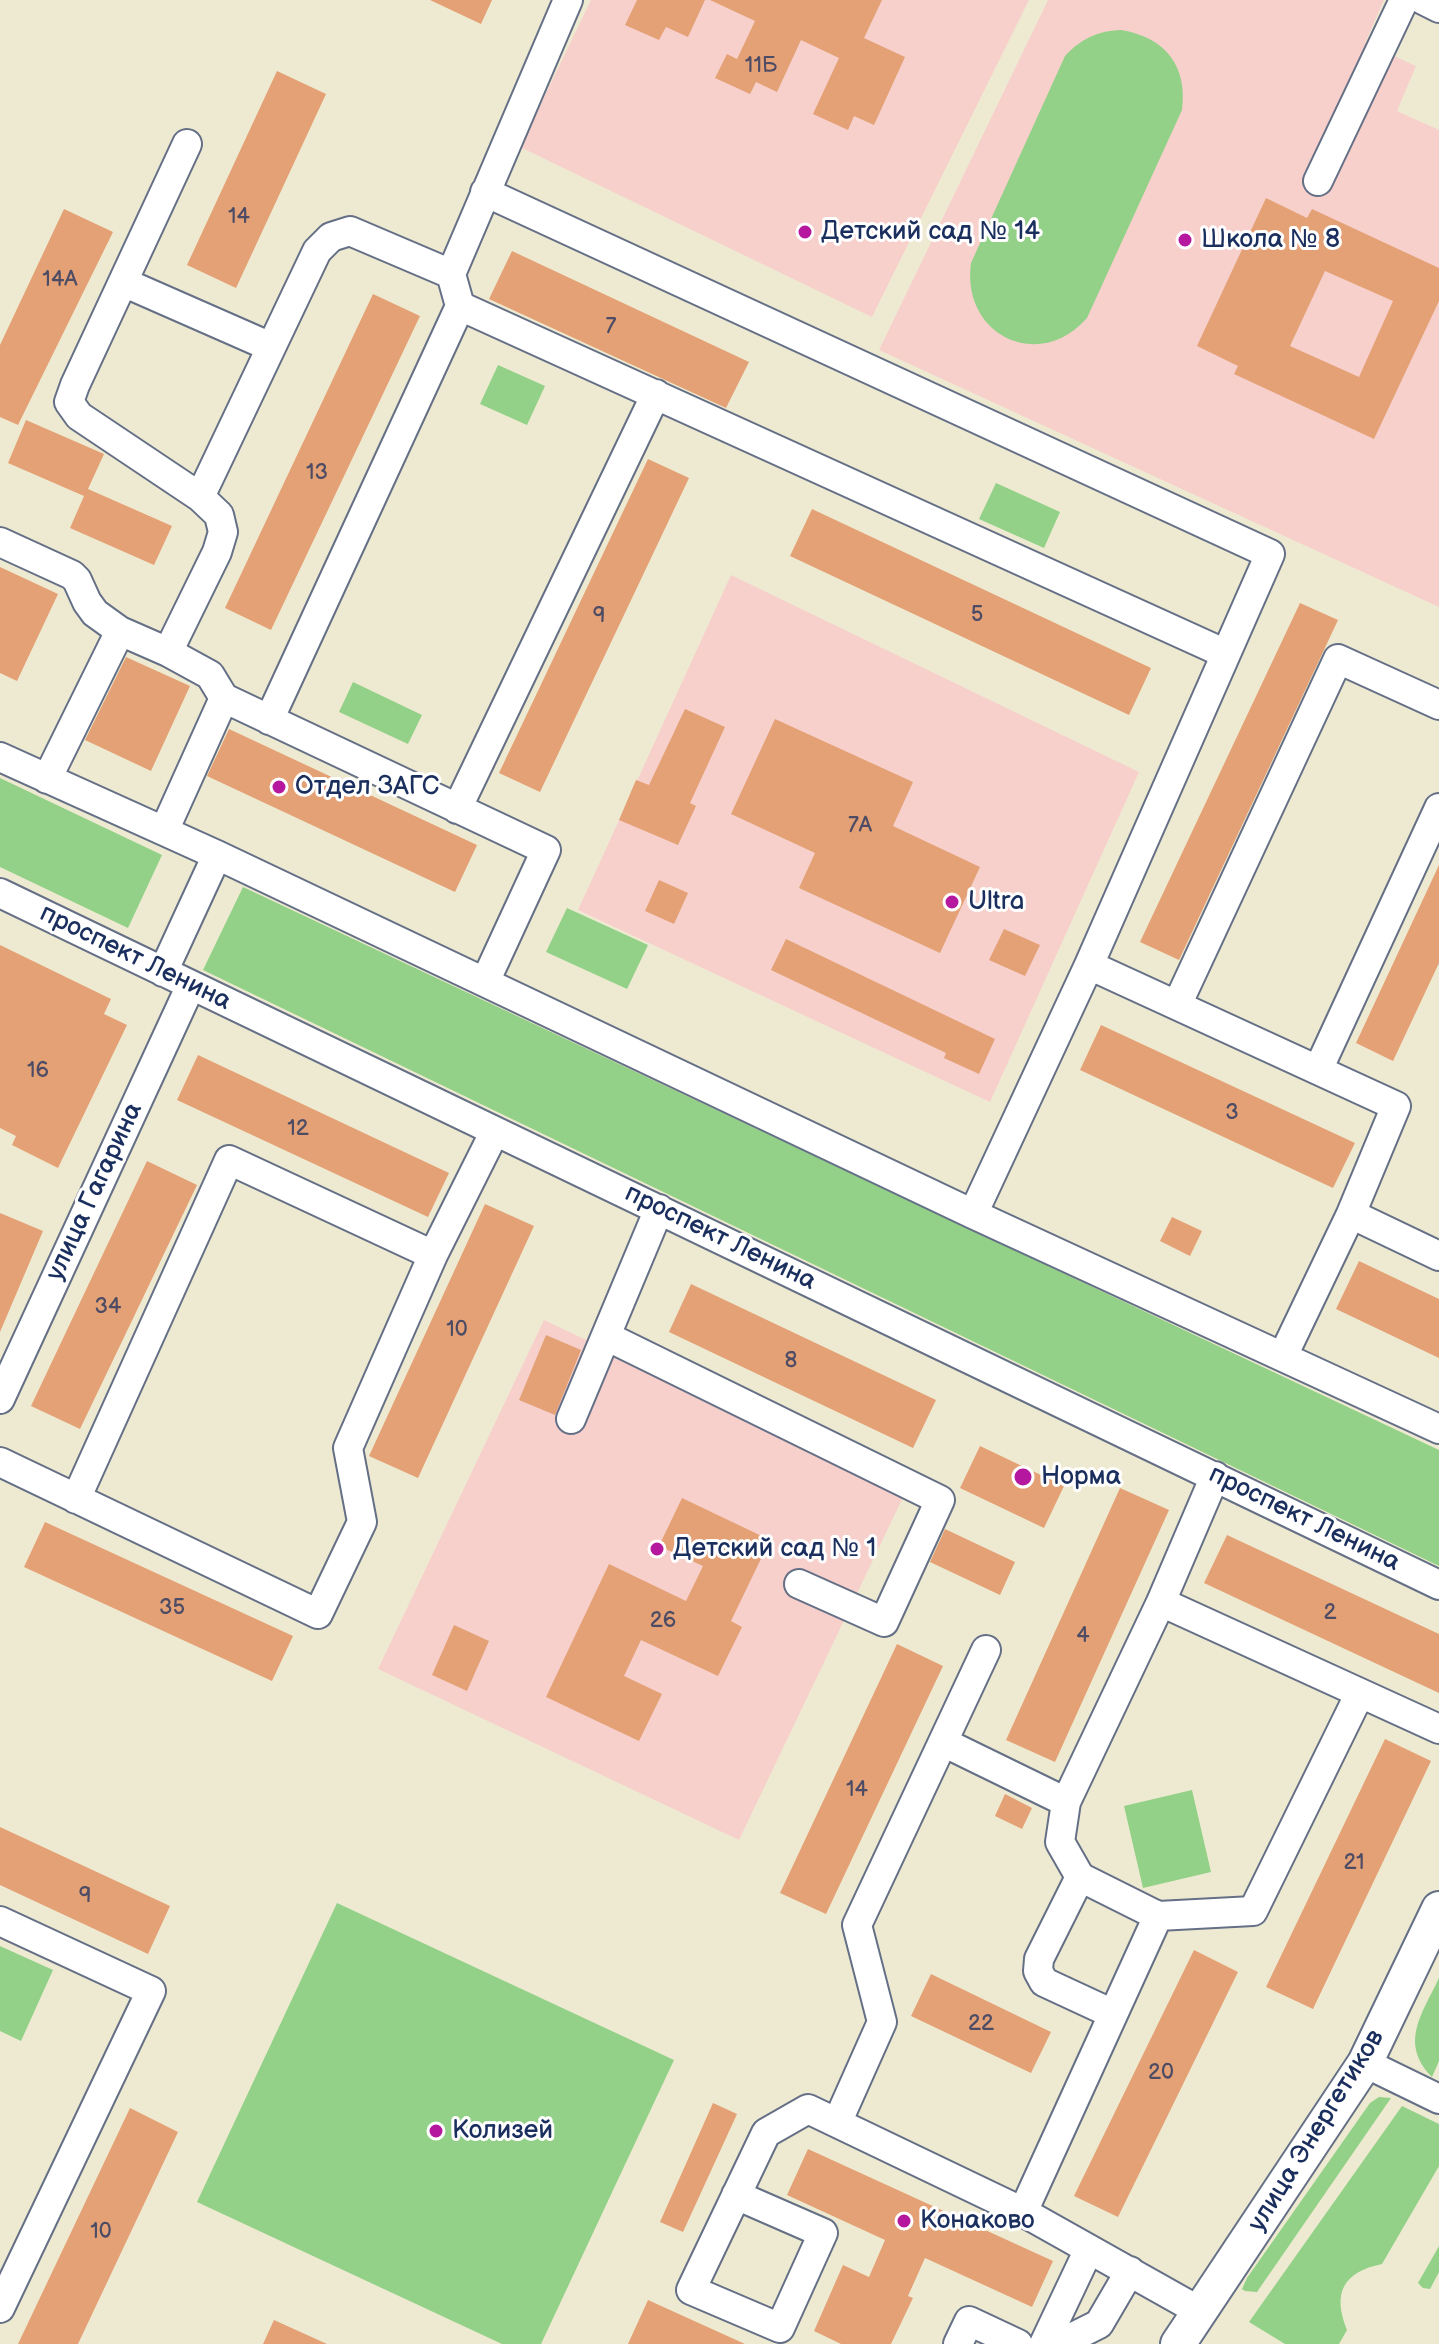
<!DOCTYPE html>
<html>
<head>
<meta charset="utf-8">
<style>
	body { margin:0 }
	canvas { display:block; background:#eeead1 }
</style>
</head>
<body>
<canvas width="1439" height="2344"></canvas>
<script>
const context = document.querySelector('canvas').getContext('2d');
context.lineJoin = 'round';
function fillPath(path, color) {
  context.fillStyle = color;
  context.fill(path, 'evenodd');
}
function stroke(path, color, width, dash) {
  context.strokeStyle = color;
  context.lineWidth = width;
  context.lineCap = dash ? 'butt' : 'round';
  context.setLineDash(dash || []);
  context.stroke(path);
}
function label(font, color, halo, rows, align = 'center') {
  context.font = font + ' "Balsamiq Sans",sans-serif';
  context.lineWidth = 6;
  context.setLineDash([]);
  context.textBaseline = 'middle';
  context.strokeStyle = halo;
  context.fillStyle = color;
  for (const [text, x, y, turn = 0] of rows) {
    context.save();
    context.translate(x, y);
    context.rotate((+turn || 0) * Math.PI / 180);
    context.textAlign = isNaN(turn) ? turn : align;
    if (halo) context.strokeText(text, 0, 0);
    context.fillText(text, 0, 0);
    context.restore();
  }
}
const built = new Path2D(`
	M591 0H1029L872 317 520 147Z
	M1048 0H1384L1365 43 1416 66 1397 111 1439 130V607L879 350Z
	M731 575 1139 772 990 1102 578 910Z
	M544 1320 906 1491 739 1840 378 1669Z`);
const green = new Path2D(`
	M1121 30C1165 37 1188 66 1182 110L1087 318C1039 373 961 335 971 263L1065 56C1081 39 1097 31 1121 30Z
	M498 365 545 386 527 425 480 404Z
	M996 483 1060 512 1044 548 979 519Z
	M353 682 422 715 408 744 339 712Z
	M0 778 162 855 128 928 0 867Z
	M243 887 1439 1450V1566L203 970Z
	M567 908 648 945 627 989 546 952Z
	M1192 1790 1211 1872 1143 1888 1124 1806Z
	M337 1903 674 2060 541 2344H502L197 2202Z
	M0 1946 53 1970 21 2041 0 2031Z
	M1439 1978V2061L1432 2077C1399 2043 1422 2014 1439 1978Z
	M1379 2097 1391 2098 1257 2292 1245 2291 1242 2289 1247 2278 1370 2103Z
	M1402 2106 1439 2124V2166L1382 2264C1343 2272 1332 2293 1347 2330L1339 2344H1285L1249 2322Z
	M1439 2246V2272L1430 2289 1423 2288 1418 2283Z`);
const building = new Path2D(`
	M430 0H492L481 24Z
	M637 0H705L688 37 666 27 659 40 625 25Z
	M710 0H882L864 38 905 57 874 125 854 116 848 130 813 114 839 58 801 40 777 92 756 82 750 94 715 78 727 54 737 59 755 21Z
	M277 71 326 94 236 288 187 265Z
	M1266 198 1307 218 1312 209 1439 268V301L1374 439 1234 374 1238 366 1197 346ZM1325 271 1393 301 1359 377 1290 346Z
	M64 209 113 232 18 425 0 417V345Z
	M512 251 749 362 726 408 489 299Z
	M373 294 420 316 271 630 225 608Z
	M26 420 104 454 88 489 172 526 154 565 70 528 84 496 8 463Z
	M648 459 689 478 540 792 499 773Z
	M812 509 1151 668 1129 715 790 556Z
	M0 567 58 594 17 681 0 673Z
	M1300 603 1338 620 1179 960 1140 942Z
	M126 657 190 686 151 771 85 740Z
	M685 709 725 727 690 803 696 806 678 845 619 820 636 780 649 785Z
	M775 719 913 782 893 826 980 867 940 953 799 888 815 853 731 814Z
	M229 729 477 845 455 892 207 776Z
	M1439 865V963L1393 1061 1356 1043Z
	M659 880 688 893 674 924 645 911Z
	M1004 929 1040 945 1025 976 989 960Z
	M786 939 995 1039 979 1074 944 1058 946 1053 771 970Z
	M0 945 111 999 104 1014 127 1025 58 1168 12 1145 16 1136 0 1128Z
	M1101 1025 1355 1143 1333 1188 1080 1070Z
	M198 1055 449 1173 428 1217 177 1100Z
	M147 1161 197 1185 80 1429 31 1406Z
	M485 1204 534 1226 418 1478 369 1456Z
	M0 1213 43 1231 0 1332Z
	M1172 1217 1202 1231 1190 1256 1160 1241Z
	M1359 1261 1439 1299V1358L1336 1309Z
	M691 1284 936 1400 913 1448 669 1332Z
	M546 1335 581 1350 555 1415 519 1400Z
	M980 1446 1064 1486 1044 1528 960 1488Z
	M1120 1488 1169 1510 1055 1762 1006 1740Z
	M682 1498 770 1540 731 1621 742 1627 718 1676 641 1640 624 1676 662 1694 639 1741 546 1697 609 1564 686 1601 703 1566 659 1546Z
	M45 1522 293 1636 272 1681 24 1567Z
	M945 1529 1015 1562 1000 1595 930 1562Z
	M1227 1535 1439 1634V1693L1204 1583Z
	M454 1625 489 1641 467 1691 432 1675Z
	M897 1644 943 1666 826 1914 780 1893Z
	M1385 1739 1431 1761 1313 2009 1266 1987Z
	M1005 1794 1032 1808 1022 1829 995 1816Z
	M0 1827 170 1906 148 1954 0 1885Z
	M1194 1950 1238 1972 1118 2217 1074 2196Z
	M931 1974 1051 2032 1031 2073 911 2016Z
	M713 2103 737 2114 683 2232 660 2222Z
	M130 2108 178 2132 78 2344H18Z
	M808 2149 1053 2261 1032 2307 925 2258 908 2296 913 2298 891 2344H841L814 2331 843 2265 869 2277 885 2240 787 2195Z
	M648 2300 745 2344H628Z
	M274 2320 327 2344H263Z`);
const minor = new Path2D(`
	M1423 0 1439 8
	M1318 181 1404 0
	M485 192 1270 554 1089 965
	M123 282 271 347
	M460 306 1226 654
	M200 497 317 251 331 237 350 231 451 274
	M0 542 72 575 77 580 87 602 95 613 120 631 168 652 210 675 224 698 546 850 485 982
	M168 652 217 552 223 532 219 515 200 497 79 416 69 402 75 385 187 144
	M269 720 460 306 451 274 568 0
	M0 757 217 855 973 1214 1439 1429
	M47 779 120 631
	M457 809 656 394
	M164 831 224 698
	M0 893 1439 1585
	M163 972 217 855
	M1177 1005 1338 659 1439 705
	M1318 1070 1439 808
	M973 1214 1089 965 1396 1106 1351 1214
	M606 1336 940 1500 884 1622 799 1584
	M1283 1356 1351 1214 1439 1256
	M0 1399 191 985
	M571 1419 659 1209
	M0 1462 318 1614 362 1522 348 1448 433 1255 495 1131
	M76 1499 229 1160 433 1255
	M1161 1602 1439 1729
	M943 1742 1066 1802
	M1080 1877 1039 1959 1038 1971 1044 1982 1113 2014
	M1158 1916 1080 1877 1060 1842 1066 1802 1161 1602 1215 1476
	M0 1921 151 1991 0 2308
	M1365 2063 1439 2099
	M837 2123 882 2022 857 1925 986 1650
	M736 2195 823 2233 780 2328 691 2290 766 2133 808 2109 1023 2212 1201 2312
	M1023 2212 1158 1916 1253 1911 1360 1693
	M958 2344 969 2321 1018 2344
	M1044 2344 1089 2249
	M1059 2344 1099 2324 1130 2271`);
const major = new Path2D(`
	M1178 2344 1365 2063 1439 1909`);
const markers = [
	[805,232,8,"#b5179e"],
	[1185,240,8,"#b5179e"],
	[279,787,8,"#b5179e"],
	[952,902,8,"#b5179e"],
	[1023,1477,10,"#b5179e"],
	[657,1549,8,"#b5179e"],
	[436,2131,8,"#b5179e"],
	[904,2221,8,"#b5179e"]
];
const numberNames = [
	["11Б",761,66],
	["14",239,217],
	["14А",60,280],
	["7",611,327],
	["13",317,473],
	["5",977,615],
	["9",599,616],
	["7А",860,826],
	["16",38,1071],
	["3",1232,1113],
	["12",298,1129],
	["34",108,1307],
	["10",457,1330],
	["8",791,1361],
	["35",172,1608],
	["2",1330,1613],
	["26",663,1621],
	["4",1083,1636],
	["14",857,1790],
	["21",1354,1863],
	["9",85,1896],
	["22",981,2024],
	["20",1161,2073],
	["10",101,2232]
];
const poiNames = [
	["Детский сад № 14",821,232],
	["Школа № 8",1201,240],
	["Отдел ЗАГС",295,787],
	["Ultra",968,902],
	["Норма",1041,1477],
	["Детский сад № 1",673,1549],
	["Колизей",452,2131],
	["Конаково",920,2221]
];
const streetNames = [
	["проспект Ленина",135,958,26],
	["улица Гагарина",95,1192,-65],
	["проспект Ленина",720,1238,26],
	["проспект Ленина",1304,1519,26],
	["улица Энергетиков",1317,2131,-58]
];
fillPath(built, '#f7d0cc');
fillPath(green, '#92d187');
fillPath(building, '#e4a175');
stroke(minor, '#657086', 32);
stroke(major, '#657086', 38);
stroke(minor, '#fff', 28);
stroke(major, '#fff', 34);
for (const [x, y, r, color] of markers) {
  const dot = new Path2D();
  dot.arc(x, y, r, 0, 2 * Math.PI);
  context.fillStyle = color;
  context.fill(dot);
  stroke(dot, '#fff', 3);
}
label('22px', '#4d4c64', null, numberNames);
label('26px', '#1b2f5e', '#fff', poiNames, 'left');
label('26px', '#1b2f5e', '#fff', streetNames);
</script>
</body>
</html>
